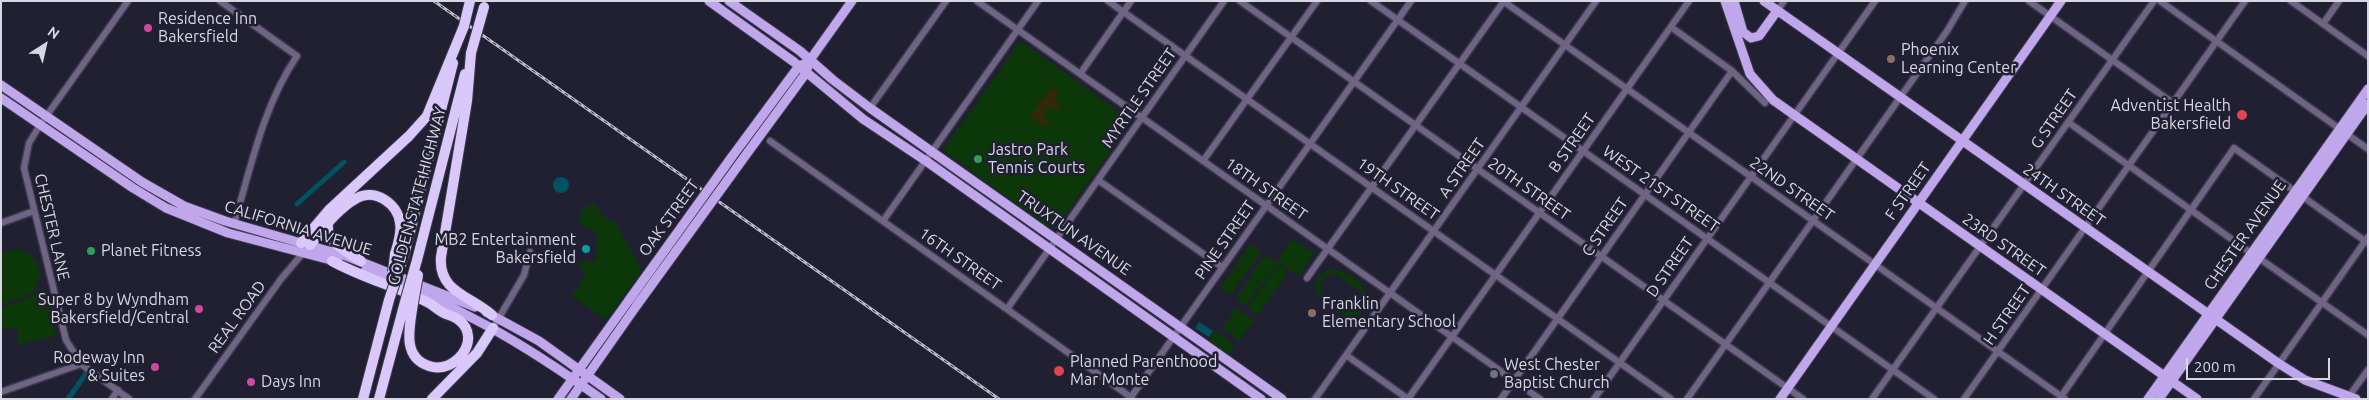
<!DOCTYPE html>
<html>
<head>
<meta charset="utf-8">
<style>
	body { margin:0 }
	#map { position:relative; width:2369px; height:400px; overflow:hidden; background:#212033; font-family:Ubuntu,sans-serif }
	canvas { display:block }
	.frame { position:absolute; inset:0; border:2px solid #d7d7e4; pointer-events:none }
	.north { position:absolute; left:20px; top:20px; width:50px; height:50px; -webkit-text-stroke:4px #212033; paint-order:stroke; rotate:35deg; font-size:14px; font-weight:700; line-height:20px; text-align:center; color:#d7d7e4 }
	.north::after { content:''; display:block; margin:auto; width:18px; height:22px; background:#d7d7e4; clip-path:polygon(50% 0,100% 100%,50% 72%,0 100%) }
	.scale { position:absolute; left:2186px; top:358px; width:144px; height:22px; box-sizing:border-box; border:2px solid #d7d7e4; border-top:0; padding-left:6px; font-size:15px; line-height:18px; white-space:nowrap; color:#d7d7e4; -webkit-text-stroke:4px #212033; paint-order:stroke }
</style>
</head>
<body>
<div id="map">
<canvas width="2369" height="400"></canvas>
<div class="frame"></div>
<div class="north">N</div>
<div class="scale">200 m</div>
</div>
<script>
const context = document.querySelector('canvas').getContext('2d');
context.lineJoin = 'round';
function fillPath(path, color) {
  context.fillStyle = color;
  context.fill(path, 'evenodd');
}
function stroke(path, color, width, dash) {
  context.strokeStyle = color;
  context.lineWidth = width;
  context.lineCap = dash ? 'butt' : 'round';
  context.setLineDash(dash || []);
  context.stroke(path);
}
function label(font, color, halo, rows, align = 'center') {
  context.font = font + ' Ubuntu,sans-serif';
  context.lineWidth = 5;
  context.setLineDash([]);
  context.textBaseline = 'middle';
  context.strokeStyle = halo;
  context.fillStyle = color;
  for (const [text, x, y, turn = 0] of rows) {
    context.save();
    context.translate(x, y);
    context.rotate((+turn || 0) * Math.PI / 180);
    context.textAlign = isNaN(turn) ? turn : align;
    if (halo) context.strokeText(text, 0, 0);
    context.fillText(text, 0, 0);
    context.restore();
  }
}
const green = new Path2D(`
	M1022 42 1132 121 1057 226 1047 227 943 150 1019 43Z
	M592 203H595L596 207 606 217 608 222 614 220 642 270 606 320 572 296 585 275 578 262 596 261 597 233 579 223 581 212Z
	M1292 239 1314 253 1299 276 1277 261Z
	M1250 244 1261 252 1246 274 1235 266Z
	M15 249C37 251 49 278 31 293 23 299 10 301 1 304V253Z
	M1265 255 1277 263 1262 285 1250 277Z
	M1278 264 1288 271 1273 293 1263 286Z
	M1235 267 1245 274 1231 295 1220 288Z
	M1328 270C1344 267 1367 284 1368 300 1360 343 1288 287 1328 270ZM1336 274 1362 293 1363 303 1358 310 1346 311C1336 305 1315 295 1322 281 1324 275 1330 274 1336 274Z
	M1250 278 1260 285 1246 306 1236 298Z
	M44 287 56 336 17 345 18 329 1 328V308L32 296Z
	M1262 287 1273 294 1258 315 1247 308Z
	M1236 308 1254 320 1240 341 1231 335 1238 324 1230 334 1222 328Z
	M1215 331 1235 345 1228 355 1208 341Z`);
const sand = new Path2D(`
	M1051 87 1059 92 1054 100 1060 105 1056 111 1049 106 1042 117 1049 121 1045 127 1030 117Z`);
const water = new Path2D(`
	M553 185a8 8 0 1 1 16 0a8 8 0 1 1-16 0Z
	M1199 322 1213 331 1209 337 1195 328Z`);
const canal = new Path2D(`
	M297 204 344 162
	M68 399 85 375`);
const minor = new Path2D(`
	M128 1 40 125 29 143 24 168 66 340 81 364 129 399
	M220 1 297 56C263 106 251 167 234 224
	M977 1 1540 399
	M1108 1 1671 399
	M1240 1 1803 399
	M1371 1 1934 399
	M1503 1 2065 399
	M2029 1 2173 103
	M2160 1 2368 149
	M2291 1 2368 56
	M1777 11 1784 1
	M2323 24 2339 1
	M1671 27 1732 71 1765 103
	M1080 74 1131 1
	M870 108 946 1
	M2068 122 2251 253
	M770 141 1132 398
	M1203 161 1317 1
	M1098 180 1222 267
	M883 221 1038 1
	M1 223 34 211
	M2259 258 2368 335
	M1307 278 1504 1
	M1007 309 1224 1
	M493 328 524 275 530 252
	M1346 355 1408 399
	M1 392 81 364
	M1131 397 1411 1
	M2060 398 2234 148 2368 243
	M112 399 118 390
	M195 399 281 279 303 253
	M1315 399 1596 1
	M1408 399 1689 1
	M1501 399 1732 71
	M1594 399 1875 1
	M1687 399 1947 31 1965 1
	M1872 399 2154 1
	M1964 399 2245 1
	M2254 399 2368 237
	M2347 399 2368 370`);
const major = new Path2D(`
	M709 1 794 62 863 119 926 161 1261 399
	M729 1 800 51 833 80 870 108 1282 399
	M1725 1 1750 74 1773 100 2197 399
	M1734 1 1743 32 1751 38 1759 36 1777 11
	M1764 1 2278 363 2305 380 2356 399
	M1 85 142 182 184 206 225 221 346 256 475 307
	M1 98 133 188 166 208 228 233 338 262
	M748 152 806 73 810 60 852 1
	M731 158 799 66 804 64
	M365 271C453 302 525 344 601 399
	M486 312 539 341 620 399
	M558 399 629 300
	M571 399 637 305
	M1780 399 2061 1
	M2148 399 2368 89
	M2159 399 2368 104`);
const highway = new Path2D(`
	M471 53 467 101 441 257C438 292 471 296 492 315
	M328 224C326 244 347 251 361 261
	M301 243 329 210 409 136 427 116 464 26
	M310 245C323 229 338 208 357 198 375 188 398 204 400 223 402 233 398 244 395 254
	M404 255 453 63
	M417 260 465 74
	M332 261C363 278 398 287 429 303 434 306 437 309 442 312 447 315 454 316 459 320 483 339 455 375 429 366 401 357 410 326 413 303
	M363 399 389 300
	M379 399 405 302
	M432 399 477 353 493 328`);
const rail = new Path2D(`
	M434 1 999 399`);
const majorBridge = new Path2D(`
	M629 300 731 158
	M637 305 748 152`);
const highwayBridge = new Path2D(`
	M464 26 470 1
	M471 53 484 7
	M393 272 395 254
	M389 300 404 255
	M405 302 417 260
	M413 303 418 275`);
const markers = [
	[148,28,5,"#d1479c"],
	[1891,59,5,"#8d6e63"],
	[2242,115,6,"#e0444e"],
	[978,159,5,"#2e9e5b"],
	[586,249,5,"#0f9aa8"],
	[91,251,5,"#2e9e5b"],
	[199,309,5,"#d1479c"],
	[1312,313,5,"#8d6e63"],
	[155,367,5,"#d1479c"],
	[1059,371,6,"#e0444e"],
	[1494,374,5,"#6b7280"],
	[251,382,5,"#d1479c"]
];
const poiNames = [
	["Residence Inn",158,19],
	["Bakersfield",158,37],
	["Phoenix",1901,50],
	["Learning Center",1901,68],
	["Adventist Health",2231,106,"right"],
	["Bakersfield",2231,124,"right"],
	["Jastro Park",988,150],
	["Tennis Courts",988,168],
	["MB2 Entertainment",576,240,"right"],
	["Bakersfield",576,258,"right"],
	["Planet Fitness",101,251],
	["Super 8 by Wyndham",189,300,"right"],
	["Bakersfield/Central",189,318,"right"],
	["Franklin",1322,304],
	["Elementary School",1322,322],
	["Rodeway Inn",145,358,"right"],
	["& Suites",145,376,"right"],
	["Planned Parenthood",1070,362],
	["Mar Monte",1070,380],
	["West Chester",1504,365],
	["Baptist Church",1504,383],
	["Days Inn",261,382]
];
const streetNames = [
	["MYRTLE STREET",1139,98,-55],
	["G STREET",2054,119,-55],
	["B STREET",1572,143,-55],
	["A STREET",1462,168,-55],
	["18TH STREET",1266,189,35],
	["19TH STREET",1398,189,35],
	["20TH STREET",1529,189,35],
	["WEST 21ST STREET",1661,189,35],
	["22ND STREET",1792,189,35],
	["F STREET",1908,191,-55],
	["24TH STREET",2064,195,35],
	["GOLDEN STATE HIGHWAY",417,196,-75],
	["OAK STREET",669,218,-54],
	["CHESTER LANE",52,227,77],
	["C STREET",1605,227,-55],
	["CALIFORNIA AVENUE",298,228,17],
	["TRUXTUN AVENUE",1074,233,35],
	["CHESTER AVENUE",2245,235,-55],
	["PINE STREET",1225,240,-55],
	["23RD STREET",2004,245,35],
	["16TH STREET",960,259,35],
	["D STREET",1670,267,-55],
	["H STREET",2007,315,-55],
	["REAL ROAD",237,317,-54]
];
fillPath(green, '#0c3708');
fillPath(sand, '#312908');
fillPath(water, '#005360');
stroke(canal, '#005360', 5);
stroke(minor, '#3a3a4c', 9);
stroke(major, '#3a3a4c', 11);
stroke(highway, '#3a3a4c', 12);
stroke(minor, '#706485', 6);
stroke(major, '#c0a6eb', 9);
stroke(highway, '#dac8fa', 10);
stroke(rail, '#bcbcca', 3);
stroke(rail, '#212033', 1, [4]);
stroke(majorBridge, '#3a3a4c', 11, []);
stroke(highwayBridge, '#3a3a4c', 12, []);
stroke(majorBridge, '#c0a6eb', 9);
stroke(highwayBridge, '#dac8fa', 10);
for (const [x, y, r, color] of markers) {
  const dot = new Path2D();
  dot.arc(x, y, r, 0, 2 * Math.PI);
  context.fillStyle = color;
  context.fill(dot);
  stroke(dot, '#212033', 2);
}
label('16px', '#d7d7e4', '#212033', poiNames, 'left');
label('16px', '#d7d7e4', '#212033', streetNames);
</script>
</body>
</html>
